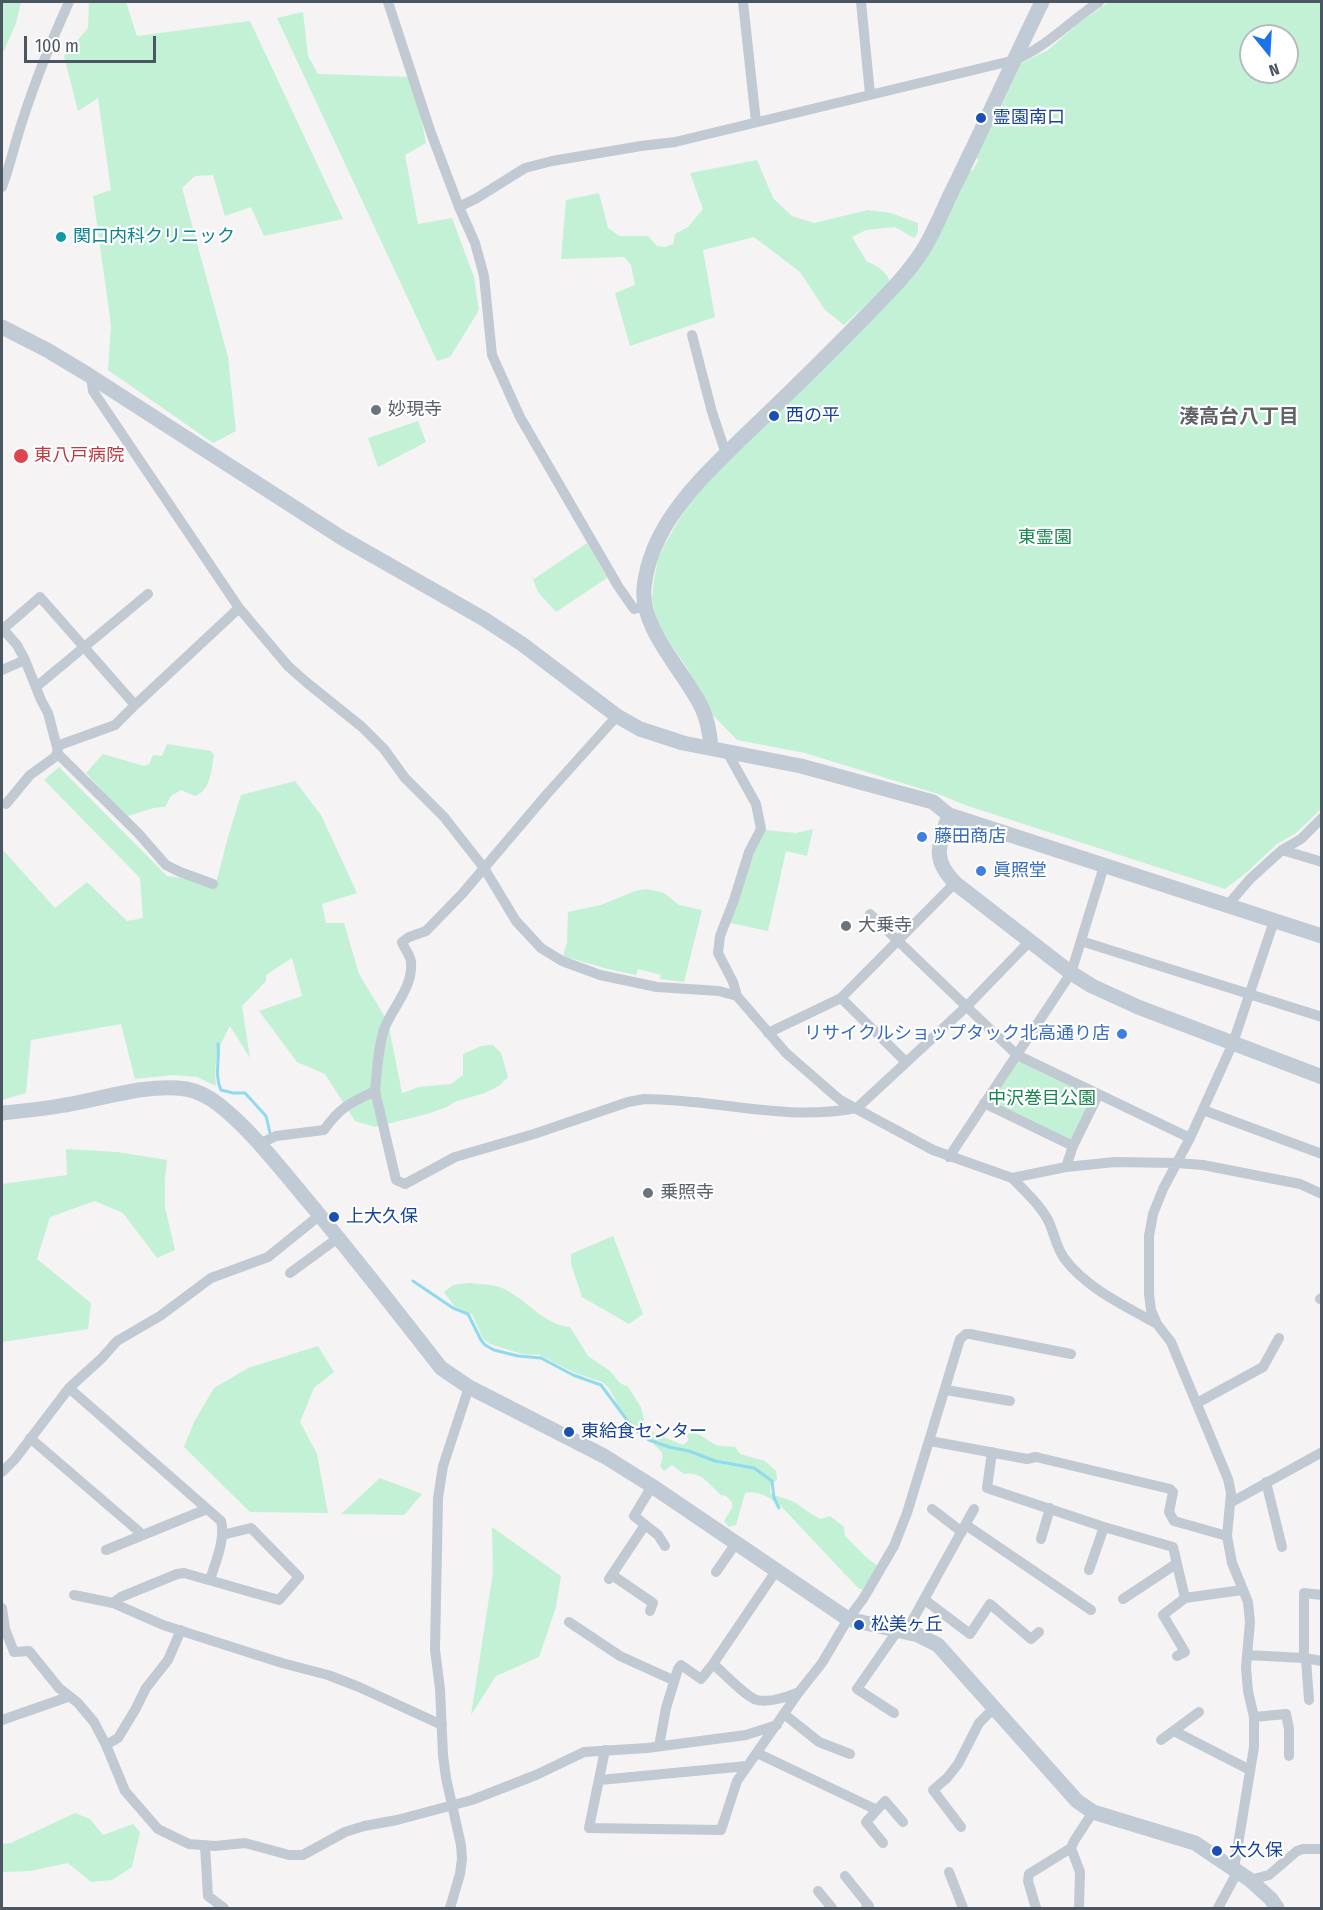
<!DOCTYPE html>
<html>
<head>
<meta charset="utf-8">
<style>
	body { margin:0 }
	#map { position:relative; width:1323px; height:1910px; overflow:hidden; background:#f5f3f3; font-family:"Fira Sans Condensed",sans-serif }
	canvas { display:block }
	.frame { position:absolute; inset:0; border:3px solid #4a5661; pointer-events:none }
	.north { position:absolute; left:1239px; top:24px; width:60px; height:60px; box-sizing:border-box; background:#fff; border:2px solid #b7bbc0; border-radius:50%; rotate:162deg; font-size:16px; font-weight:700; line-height:24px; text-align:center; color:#4a5661 }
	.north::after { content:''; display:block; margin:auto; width:21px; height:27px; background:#1a73e8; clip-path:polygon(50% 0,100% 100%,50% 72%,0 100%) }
	.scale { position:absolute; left:24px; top:36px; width:132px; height:27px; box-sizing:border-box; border:3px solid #4a5661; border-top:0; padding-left:8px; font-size:18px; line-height:21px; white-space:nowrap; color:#4a5661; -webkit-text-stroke:4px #fff; paint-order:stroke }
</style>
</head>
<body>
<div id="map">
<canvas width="1323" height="1910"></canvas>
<div class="frame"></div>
<div class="north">N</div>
<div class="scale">100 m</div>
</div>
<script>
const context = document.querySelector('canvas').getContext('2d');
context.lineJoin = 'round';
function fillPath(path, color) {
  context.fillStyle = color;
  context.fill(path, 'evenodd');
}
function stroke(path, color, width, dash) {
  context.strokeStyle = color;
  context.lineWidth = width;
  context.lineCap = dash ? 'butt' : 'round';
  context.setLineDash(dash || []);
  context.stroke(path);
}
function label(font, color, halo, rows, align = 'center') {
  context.font = font + ' "Fira Sans Condensed","Noto Sans JP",sans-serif';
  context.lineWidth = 4.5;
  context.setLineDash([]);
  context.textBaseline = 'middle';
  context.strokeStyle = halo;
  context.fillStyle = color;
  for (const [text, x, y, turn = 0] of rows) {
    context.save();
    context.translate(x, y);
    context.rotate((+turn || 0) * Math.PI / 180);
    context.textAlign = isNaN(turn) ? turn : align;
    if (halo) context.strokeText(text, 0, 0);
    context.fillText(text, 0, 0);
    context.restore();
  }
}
const green = new Path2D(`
	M2 2H21L16 23 2 55Z
	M89 2H126L137 36 250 21 343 219 264 236 251 207 225 216 213 175 195 176 182 188 228 357 236 431 213 443 108 370 111 325 93 196 111 190 98 98 78 111 64 56 88 28Z
	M1109 2H1321L1322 808 1296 833 1277 844 1246 873 1225 889 968 806 938 794 805 753 737 740 713 715 689 671 663 632 656 617 652 600 654 579 658 559 665 544 686 508 702 487 893 298 969 171 973 170 978 161 976 155 1000 110 1020 64 1048 50 1080 22ZM1251 36H1287V72H1251Z
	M303 12 308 56 318 74 413 77 426 143 405 155 418 224 452 218 474 277 479 310 450 357 437 361 277 18Z
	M757 160 773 198 792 216 814 223 868 210 891 213 918 223V232L914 238 895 227 866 230 852 237 867 262C877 265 887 272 890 282L844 325 825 310 800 272 754 237 703 250 715 317 630 346 615 293 635 285 631 265 624 257 561 259 566 200 599 193 608 228 619 236H648L657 246 665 247 673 244 675 234 688 227 703 209 690 173Z
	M418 421 426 442 378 467 368 438Z
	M587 543 607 578 556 612 538 592 532 577 534 579Z
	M167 744 211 751 214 755C211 771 211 790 195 796L181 790 171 796 165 807C153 806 140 813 127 816L118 808 86 773 103 754 144 766 149 764 153 755 162 756Z
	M59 767 167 876 216 883 228 837 241 795 295 781 321 815 357 893 322 904 326 923H344L359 974 388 1022 402 1093 419 1087 451 1084 463 1075V1054L481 1046 493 1045 501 1053 508 1077 499 1086 485 1093 454 1102 447 1107 427 1114 375 1127 355 1121 325 1074 297 1062 259 1011 302 996 292 958 266 975V981L242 1006 250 1058 230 1026C217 1050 214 1059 216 1086L197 1077 173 1075 135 1079 121 1024 31 1040 26 1093 2 1100V849L55 908 87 882 127 921 143 918 140 878 44 780Z
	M813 829 807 856 786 851 768 931 730 923 754 853 766 830 796 833Z
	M646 889 664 893 679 905 702 910 684 982 660 979 661 975 638 969 636 975 608 969 563 956 567 943 568 912 601 905 635 891Z
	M1017 1055 1098 1095 1073 1146 984 1103Z
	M66 1149 117 1152 167 1160 165 1179V1207L175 1250 157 1258 123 1213 95 1201 50 1217 37 1259 91 1303 88 1329 2 1342V1184L67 1175Z
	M613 1236 643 1314 629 1324 582 1297 571 1264V1254Z
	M469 1283C480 1284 492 1284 502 1288 527 1299 542 1324 570 1327L588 1356 610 1371 620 1383 628 1387 641 1407 646 1428 642 1432 631 1423 619 1407 609 1388 602 1382 575 1373 539 1355 522 1354 490 1344 483 1339 472 1314 454 1306 444 1292 453 1285Z
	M318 1346 334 1372 314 1388 300 1422 317 1454 328 1513 250 1512 184 1447 194 1422 214 1388 248 1368Z
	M652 1432 683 1445 689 1440 686 1434C699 1431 703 1438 714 1444 720 1447 728 1446 735 1447L740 1454 765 1461 776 1471 777 1480 770 1486V1493C779 1498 786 1498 794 1502 803 1507 811 1515 821 1519L830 1516 844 1527 845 1536 868 1559 878 1566 863 1589H859L778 1503C766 1496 759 1491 745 1493L736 1525 729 1527 724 1521 732 1508V1502L726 1496 721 1495C710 1486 702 1471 684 1474L672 1465 664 1471 660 1466C668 1445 655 1454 650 1436Z
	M380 1478 422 1494 404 1515 341 1514Z
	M492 1527 561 1576 556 1607 539 1657 496 1676 471 1715 493 1572Z
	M75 1813 90 1819 103 1835 133 1824 140 1832 132 1867 112 1880 91 1882 68 1863 30 1871 2 1872V1844L11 1843Z`);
const stream = new Path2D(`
	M218 1044C220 1058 214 1076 221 1090L233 1093H245L266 1116 270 1133
	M413 1281 453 1308 468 1314 481 1340 485 1345 494 1350 518 1356 541 1358 573 1375 601 1385 627 1420 637 1431 649 1440 669 1447 689 1451 715 1461 754 1468 772 1481 774 1498 779 1508`);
const street = new Path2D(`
	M388 2 431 133 459 207 475 243 484 276 492 355 520 417 618 586 634 609 645 606
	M743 2 756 122
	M861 2 870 94
	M2 187C8 171 12 155 17 138 31 91 49 46 69 2
	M459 207 477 198 525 168 552 161 641 146 675 142 1015 60C1048 46 1070 21 1099 2
	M692 335 712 412 726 454
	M91 376 93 391 239 608
	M2 628 17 645 25 660 2 670
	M3 629 40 597 135 705 239 608 288 666 306 682 362 727 384 749 405 778 444 817 484 868 516 921 541 948 562 961 600 975 657 987 719 991 737 996
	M36 687 148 594
	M57 746 115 725 135 705
	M726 750 756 804 761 829 749 852 734 900 720 936 718 953 733 982 737 996 786 1053 840 1100 933 1150 1012 1178 1066 1167 1115 1162 1177 1163 1203 1165 1300 1184 1322 1194
	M57 753 138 833 166 865 180 872 213 884
	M6 804 30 775 55 757 58 751 48 713 41 700 25 660
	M1282 850 1322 862
	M1227 906 1250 879 1282 850 1301 839 1322 818
	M870 914 1017 1055 1190 1138
	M1081 941 1322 1017
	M841 998 906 1062
	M768 1033 841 998 955 883
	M375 1091C377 1071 378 1046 385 1027 393 1007 413 987 411 963 411 955 404 949 402 942L409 937 426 931 462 894 547 794 617 716
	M984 1103 1073 1146
	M1203 1110 1322 1154
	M259 1144 276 1136 324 1130C340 1107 350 1103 375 1091L396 1180 405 1184 455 1157 534 1134 628 1102 644 1099C717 1099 783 1122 857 1108L967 1006 1029 942
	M949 1157 1071 973 1104 866
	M1066 1167 1073 1146 1098 1095
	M1012 1178C1025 1191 1039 1204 1048 1220 1054 1232 1056 1247 1064 1258 1087 1289 1124 1305 1157 1324
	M290 1273 338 1238
	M1320 1299 1322 1298
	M69 1388 221 1521C226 1539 215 1563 210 1580
	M946 1390 1010 1401
	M1197 1403 1263 1367 1279 1338
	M30 1438 143 1535
	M930 1441 1027 1459 1036 1457 1170 1489 1173 1492 1169 1512 1174 1521 1227 1536
	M992 1452 987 1488 1104 1527 1173 1547 1185 1598
	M2 1472 15 1459 69 1388 102 1358 117 1341 160 1316 211 1278 268 1257 320 1215
	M1266 1482 1282 1547
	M652 1486 634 1516 658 1535 665 1546
	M1230 1503 1322 1452
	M932 1509 962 1532
	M966 1525 1091 1610
	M1041 1539 1050 1508
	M106 1550 207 1509
	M1089 1570 1104 1527
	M716 1572 736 1543
	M612 1575 653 1603 650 1611
	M609 1579 645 1525
	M74 1595 113 1603 163 1625 282 1663 328 1675 359 1687 442 1725
	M1123 1599 1176 1564
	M925 1600 970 1634 990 1604 1031 1639 1039 1632
	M113 1603 121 1597 177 1574 184 1573 279 1600 299 1577 251 1528 222 1535
	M2 1608 5 1629 14 1652 29 1651 59 1688 78 1703 94 1722 106 1745 125 1791 158 1829 189 1844 215 1846 245 1843 289 1855H303L345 1832 364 1826 397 1820 472 1800 536 1775 584 1752 647 1748 746 1735 777 1725
	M569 1622 620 1656 673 1680
	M906 1632 974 1509
	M1247 1655 1304 1658 1322 1661
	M1177 1656 1185 1652 1163 1615 1185 1598 1242 1590
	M1304 1658V1593L1322 1595
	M1306 1659 1309 1700
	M713 1664C723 1672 746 1697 757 1700 770 1703 787 1697 799 1692
	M894 1713 857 1689 898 1630
	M784 1714 819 1742 850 1754
	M1254 1717 1286 1714 1289 1729V1756
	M2 1720 68 1697
	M1174 1731 1250 1770
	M1161 1740 1199 1712
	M106 1745 118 1738 135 1710 146 1688 168 1660 181 1630
	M659 1746 666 1708 678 1669 681 1665 701 1679 713 1664 776 1571
	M605 1750 589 1828 721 1830 737 1781 799 1692 822 1663 848 1619 863 1599 894 1546 907 1513 960 1339 966 1334H970L1071 1354
	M757 1753 877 1810
	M600 1780 747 1766
	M961 1827 933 1790 947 1778 958 1764 979 1723 994 1708
	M883 1843 866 1822 885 1801 903 1822
	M205 1846 208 1896 224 1908
	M1234 1869 1254 1747V1717L1248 1691 1246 1667 1250 1622 1248 1602 1232 1563 1227 1536 1231 1493 1228 1479 1171 1342 1157 1324 1151 1310 1149 1294V1236L1153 1214 1163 1189 1190 1138 1233 1043 1274 921
	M949 1872 963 1908
	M845 1876 869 1906 866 1908
	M1250 1880 1269 1875 1297 1851 1303 1849H1322
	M818 1891 832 1908
	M450 1908 460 1874 462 1859 461 1845 446 1778 443 1755 440 1689 435 1650 438 1498 443 1466 469 1387
	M1036 1908 1028 1881 1029 1874 1071 1848
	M1079 1908 1080 1872 1071 1848 1074 1841 1093 1812
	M1218 1908 1238 1871`);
const secondary = new Path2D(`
	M2 327 47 350 87 374 342 538 484 619 522 644 617 716 640 729 683 743 801 766 933 802 949 815 1322 936
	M711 748C710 734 708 721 702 708 685 672 640 629 644 588 650 526 699 480 741 439 781 401 821 362 860 322 882 299 906 277 923 250 936 229 945 204 957 181 986 122 1013 61 1042 2
	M949 815C939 845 931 858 955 883L1071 973 1092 986 1138 1007 1322 1077
	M2 1113C23 1111 44 1109 65 1105 102 1099 148 1083 186 1089 197 1091 209 1097 218 1104 250 1129 276 1163 302 1194 350 1251 395 1309 441 1368L469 1387 604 1456 652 1486 848 1619 918 1635 938 1645 1077 1801 1093 1812 1195 1843 1250 1880 1271 1899 1277 1908`);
const markers = [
	[981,118,6,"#1a4fb4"],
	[61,237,6,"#0f9aa8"],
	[376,410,6,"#6b7280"],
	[774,416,6,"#1a4fb4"],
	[21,456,8,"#e0444e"],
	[922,837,6,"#3f7fe0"],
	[981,871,6,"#3f7fe0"],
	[846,926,6,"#6b7280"],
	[1122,1034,6,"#3f7fe0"],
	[648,1193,6,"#6b7280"],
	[334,1217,6,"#1a4fb4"],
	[569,1432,6,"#1a4fb4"],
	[859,1625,6,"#1a4fb4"],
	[1217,1851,6,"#1a4fb4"]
];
const transitNames = [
	["霊園南口",993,118],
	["西の平",786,416],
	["上大久保",346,1217],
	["東給食センター",581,1432],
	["松美ヶ丘",871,1625],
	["大久保",1229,1851]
];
const cultureNames = [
	["関口内科クリニック",73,237]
];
const worshipNames = [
	["妙現寺",388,410],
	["大乗寺",858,926],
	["乗照寺",660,1193]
];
const healthNames = [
	["東八戸病院",34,456]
];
const parkNames = [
	["東霊園",1045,538],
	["中沢巻目公園",1042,1099]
];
const shopNames = [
	["藤田商店",934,837],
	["眞照堂",993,871],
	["リサイクルショップタック北高通り店",1110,1034,"right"]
];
const neighbourhoodNames = [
	["湊高台八丁目",1239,417]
];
fillPath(green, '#c3f1d5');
stroke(stream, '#90daee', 3);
stroke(street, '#c1cad2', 10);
stroke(secondary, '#c1cbd6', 15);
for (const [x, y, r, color] of markers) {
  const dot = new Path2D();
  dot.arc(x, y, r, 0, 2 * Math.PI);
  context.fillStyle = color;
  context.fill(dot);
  stroke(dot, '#fff', 2);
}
label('18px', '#164399', '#fff', transitNames, 'left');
label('18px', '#0d838f', '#fff', cultureNames, 'left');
label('18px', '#5b616d', '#fff', worshipNames, 'left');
label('18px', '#be3a42', '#fff', healthNames, 'left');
label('18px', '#17864f', '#fff', parkNames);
label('18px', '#366cbe', '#fff', shopNames, 'left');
label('bold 20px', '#5f6368', '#fff', neighbourhoodNames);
</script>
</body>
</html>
